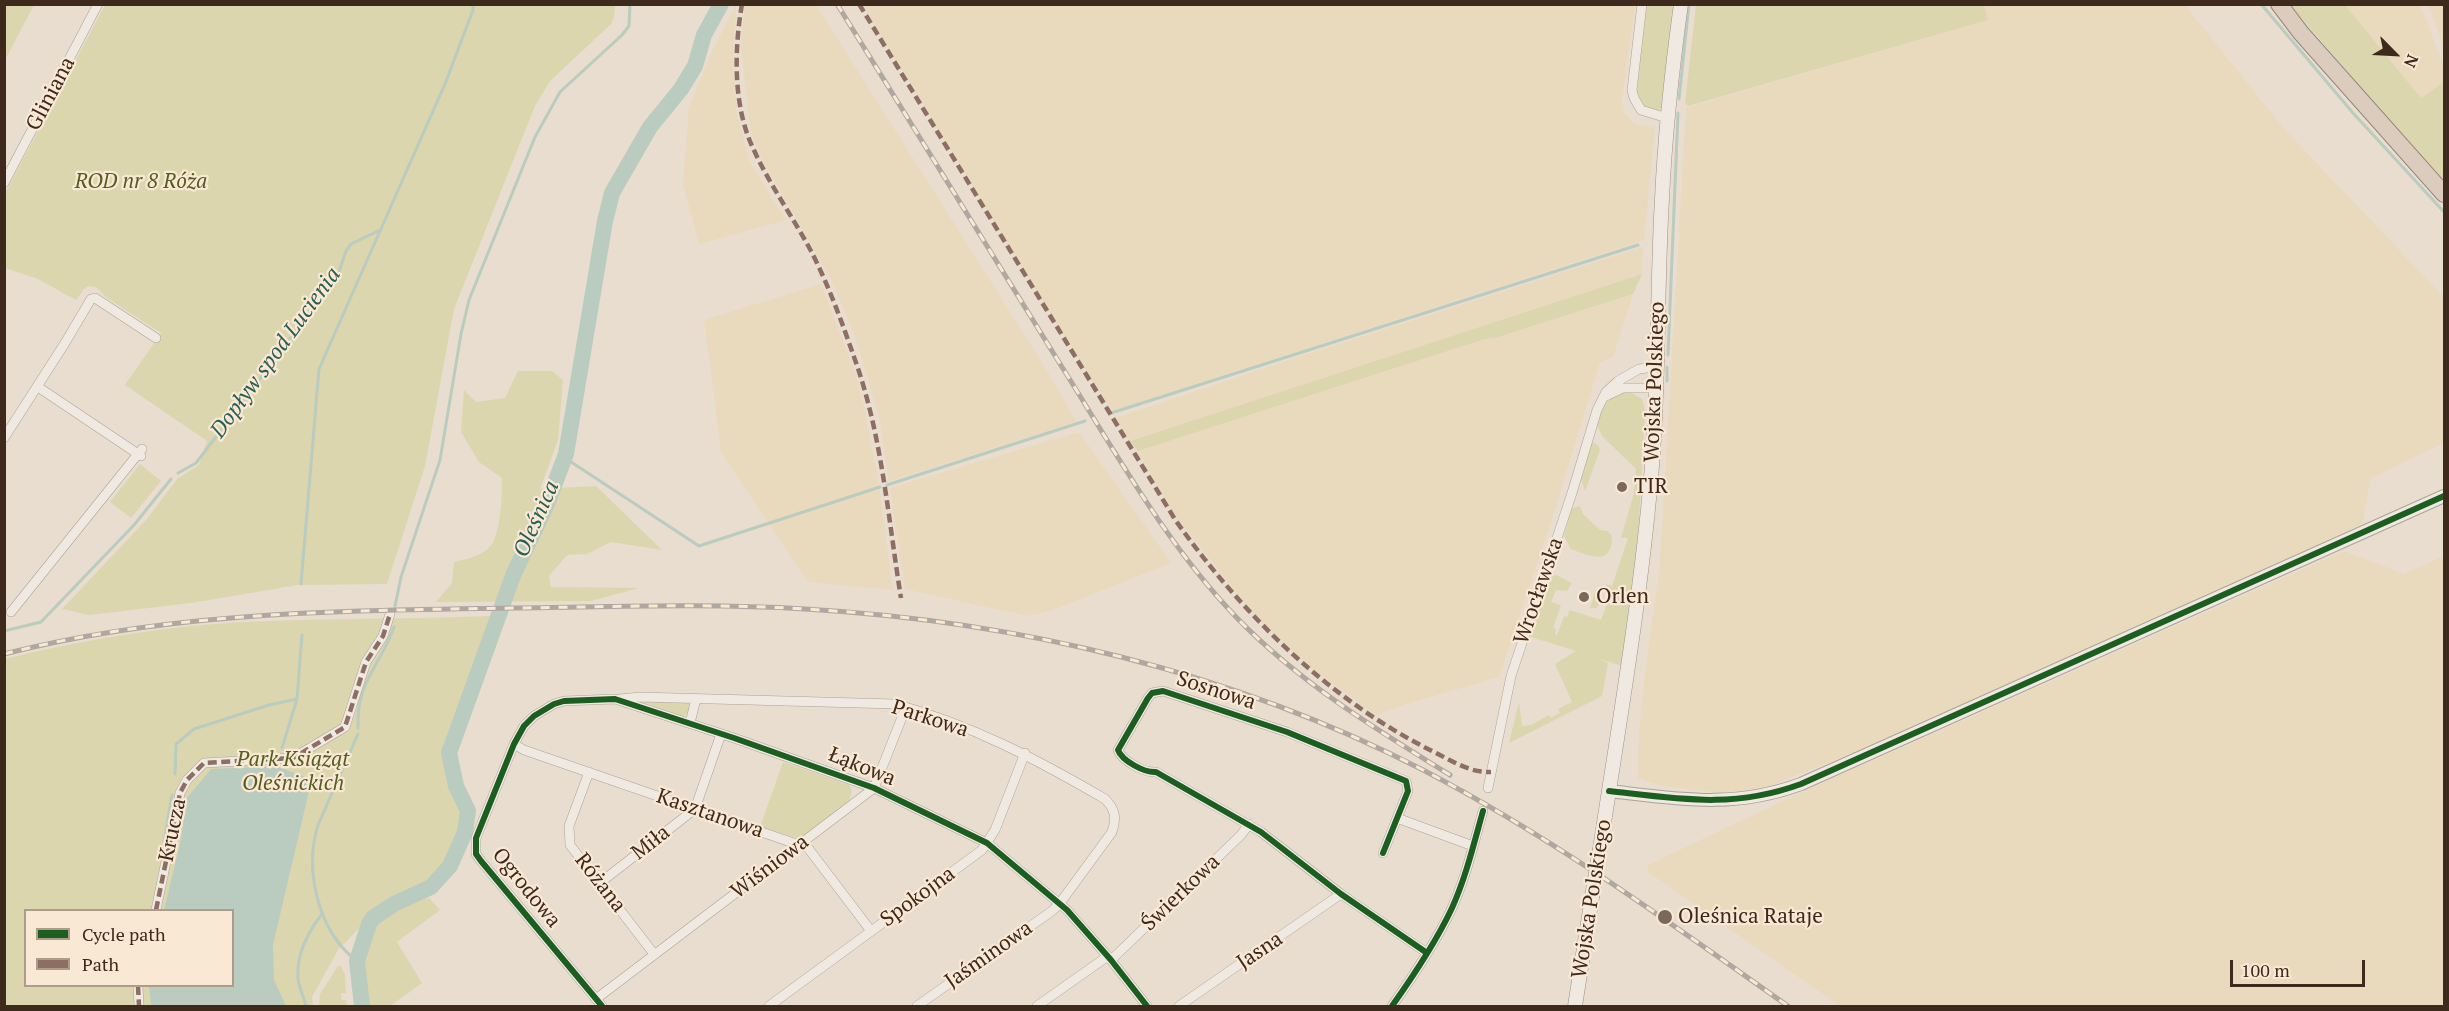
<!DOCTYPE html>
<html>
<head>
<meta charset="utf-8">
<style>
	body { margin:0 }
	#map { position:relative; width:2449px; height:1011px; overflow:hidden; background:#e8ddce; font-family:"PT Serif",serif }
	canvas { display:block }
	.frame { position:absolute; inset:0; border:6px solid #3e291d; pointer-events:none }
	.legend { position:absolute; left:24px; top:909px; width:210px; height:78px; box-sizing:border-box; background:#f9e9d4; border:2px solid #ae9c8b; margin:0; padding:8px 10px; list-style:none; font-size:18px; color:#3e291d }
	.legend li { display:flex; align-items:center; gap:12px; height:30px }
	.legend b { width:30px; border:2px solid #ae9c8b }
	.north { position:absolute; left:2365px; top:24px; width:60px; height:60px; -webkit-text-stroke:4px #f9e9d4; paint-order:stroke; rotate:114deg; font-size:16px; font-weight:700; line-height:24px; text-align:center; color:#3e291d }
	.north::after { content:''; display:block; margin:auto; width:21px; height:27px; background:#3e291d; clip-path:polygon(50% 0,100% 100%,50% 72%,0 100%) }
	.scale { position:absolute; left:2230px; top:960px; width:135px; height:27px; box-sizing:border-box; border:3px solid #3e291d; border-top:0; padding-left:8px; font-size:18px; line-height:21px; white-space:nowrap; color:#3e291d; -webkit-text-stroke:4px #f9e9d4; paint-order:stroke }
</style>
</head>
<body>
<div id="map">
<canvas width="2449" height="1011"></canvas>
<div class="frame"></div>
<ul class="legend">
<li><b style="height:8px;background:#1b5e20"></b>Cycle path</li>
<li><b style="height:8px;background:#8d6e63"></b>Path</li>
</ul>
<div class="north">N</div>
<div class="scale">100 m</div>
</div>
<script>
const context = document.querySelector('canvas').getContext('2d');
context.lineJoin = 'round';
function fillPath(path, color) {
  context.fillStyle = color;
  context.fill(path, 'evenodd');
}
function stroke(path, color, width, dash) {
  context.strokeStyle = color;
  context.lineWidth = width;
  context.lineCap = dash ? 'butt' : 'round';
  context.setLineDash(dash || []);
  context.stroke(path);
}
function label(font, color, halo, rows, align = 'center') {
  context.font = font + ' "PT Serif",serif';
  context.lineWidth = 4.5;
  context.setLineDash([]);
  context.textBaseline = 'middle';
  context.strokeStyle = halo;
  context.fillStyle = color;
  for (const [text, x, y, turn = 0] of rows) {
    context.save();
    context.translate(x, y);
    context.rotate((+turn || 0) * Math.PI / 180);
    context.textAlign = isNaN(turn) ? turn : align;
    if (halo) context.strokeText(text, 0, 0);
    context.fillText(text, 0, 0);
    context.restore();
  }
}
const farmland = new Path2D(`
	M736 5 733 70 737 114 750 163 786 220 699 244 683 183 689 108 712 51Z
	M745 5H816L1046 369 1077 422 889 481 880 421 854 333 831 279 760 156 750 130 741 44Z
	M863 5H1635L1622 100 1624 113 1634 124 1655 128 1644 240 1112 411 1040 297Z
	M1984 5H2185L2285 130 2444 297V443L2371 478 2362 524 2126 633 1857 751 1767 787 1723 793 1663 786 1638 778 1639 731 1644 681 1660 564 1686 108 1987 20Z
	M2345 5H2420L2444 66V82L2421 99Z
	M2428 5H2444V47Z
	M1643 247 1642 274 1130 441 1115 418 1292 359Z
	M821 284 854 370 865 410 879 485 893 590 808 582 721 452 704 320Z
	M1633 294 1613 357 1600 362 1554 513 1499 677 1406 704 1376 715 1310 667 1255 616 1173 513 1138 451 1485 339 1495 338Z
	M1079 432 1171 563 1052 610 1028 616 905 589 890 488Z
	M2344 551 2404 574 2444 556V1006H1840L1648 872V865L1789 798Z`);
const green = new Path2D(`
	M5 4 34 5 5 60 4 5Z
	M105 5H615L614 17 611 24 550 81 535 106 454 309 425 466 387 584 298 585 191 603 89 615 62 609 147 519 177 479 199 465 207 441 125 385 161 333 107 298 96 287 88 286 84 289 76 300 38 279 5 268V193Z
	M1644 5H1675L1663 104 1659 111 1654 112 1642 105 1637 91 1640 61 1637 51Z
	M1696 5H1984L1988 20 1688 106 1685 103Z
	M2290 5H2345L2421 98 2444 82V180L2397 129Z
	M1642 274 1633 294 1495 338 1485 339 1138 451 1130 441Z
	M518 371H552L563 380 558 440 540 489 596 486 662 550 611 542 587 554 567 555 549 576 551 587 639 588 591 601 436 602 452 583 454 562C466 559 479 557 489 548 501 536 502 495 502 478L479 462 461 432 464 390 476 402 505 398Z
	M1630 392 1642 399 1645 410 1636 576 1622 666 1597 658 1608 663 1602 696 1509 743 1519 702 1522 726 1531 725 1549 715 1551 718 1560 713 1558 709 1572 702 1555 664 1576 651 1528 636 1549 577 1556 575 1572 583 1567 591 1556 590 1551 602 1561 605 1553 628 1556 629 1555 635H1557L1564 616 1567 617 1570 610 1601 620 1609 598 1606 584 1612 586 1628 538H1621L1634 493 1636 469 1602 436 1597 425C1601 406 1610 393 1630 392Z
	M1592 442 1598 445 1600 450 1585 491 1581 479Z
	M140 464 161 481 131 518 110 502Z
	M1580 506 1583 514 1600 530 1608 531 1612 536C1612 567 1590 556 1571 549L1564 536 1571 509Z
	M1596 589 1600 591 1602 598 1597 608H1590Z
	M492 616 444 755 463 815 453 850 439 874 424 886 371 916 338 950 312 997 313 1006H5L4 659C83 640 164 626 244 622 327 618 409 619 492 616ZM26 910H232V986H26Z
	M639 701 689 703 690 708 686 715 682 716Z
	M783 762 849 785 852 790 849 802 802 837 797 838 760 827Z
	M429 898 440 910 397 942 422 983 390 1006H369C363 967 354 934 394 911 405 905 418 900 429 898Z
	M338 966H341L345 975 346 993H341L342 1000H346L347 1006H319L320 994Z`);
const water = new Path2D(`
	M276 766 305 777 310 787 273 945 274 980 286 1006H151L149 986H232V910H164L180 844 187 798 211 769Z`);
const stream = new Path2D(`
	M2261 4 2353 113 2444 212
	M1679 99 1689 4
	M1668 355 1678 113
	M1667 381V367
	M1111 413 1638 245
	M565 458 699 546 880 487
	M178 473 196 463 337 277 346 251 351 244 380 230
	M887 485 1085 421
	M301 584 319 369 445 84 473 10V4
	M395 606 401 577 440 460 461 334 469 300 535 137 560 92 622 35 629 26 630 4
	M4 631 41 622 134 525 171 479
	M358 728C356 681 381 665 394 627
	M282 748 297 699 302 635
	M175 774 176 744 194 729 269 705 297 699
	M164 842 172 795
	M357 961C318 932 304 870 318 825L358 734
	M306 1006C304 997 299 988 298 979 296 955 308 932 322 914`);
const river = new Path2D(`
	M362 1006 357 961 369 924 373 918 394 904 431 887 450 866 465 832 468 811 456 786 449 753 514 573 547 504 566 454 605 221 612 193 650 127 681 89 695 66 704 35 721 4`);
const minor = new Path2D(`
	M1642 4 1632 90 1634 98 1641 110 1667 118
	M4 183 98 4
	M38 387 141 456
	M1604 397 1623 388H1655
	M4 438 65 343 91 299 95 298 156 338
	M11 612 142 449
	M620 699 640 697 895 704C970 724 1038 760 1105 799 1115 809 1117 818 1112 832L1060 903 1052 911 917 1006
	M690 723 696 699
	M514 744 524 750 808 848 871 931
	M589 772 569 826 570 845 654 954
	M1488 788 1511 676 1572 493 1597 410 1606 392 1618 381 1639 369 1656 367
	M1397 818 1473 846
	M1383 853 1408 791 1406 781 1287 732 1163 691 1152 693 1148 698 1118 750C1122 761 1145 773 1156 772L1261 832 1341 894 1427 953
	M601 882 695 809 721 734
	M156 910 180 793 187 780 204 763 293 758 345 727 366 662 383 636 390 614
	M1111 960 1241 835 1249 824
	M138 986 139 1006
	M596 999 874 788 906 707
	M602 1006 481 861 476 854V838L514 744 524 726 534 716 554 704 564 701 615 699 734 738 874 788 987 843 1067 910 1111 960 1147 1006
	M769 1006 982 850 995 830 1025 753
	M1037 1006 1108 956
	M1179 1006 1341 894
	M1392 1006C1414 975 1436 942 1452 908 1466 877 1474 843 1483 811`);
const tertiary = new Path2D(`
	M1609 791C1679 799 1733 809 1801 784L2444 496`);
const secondary = new Path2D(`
	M1600 849C1620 717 1643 586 1653 453 1659 368 1657 283 1662 199 1665 134 1672 69 1681 4
	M1575 1006 1592 897`);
const motorway = new Path2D(`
	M2279 4 2301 33 2444 194`);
const rail = new Path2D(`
	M837 4C912 125 987 246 1062 367 1116 453 1166 544 1237 618 1299 682 1374 728 1450 775
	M4 654C172 611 340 611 512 608 609 607 707 603 805 609 1017 621 1233 672 1423 770 1552 837 1670 923 1788 1006`);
const secondaryBridge = new Path2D(`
	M1592 897 1600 849`);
const quiet = new Path2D(`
	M742 4C734 50 733 106 753 148 769 184 793 217 811 251 828 284 842 322 854 357 882 434 888 518 901 598
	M859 4 1176 521C1243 615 1328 699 1432 751 1451 760 1469 773 1491 772
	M156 910 180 793 187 780 204 763 293 758 345 727 366 662 383 636 390 614
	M138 986 139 1006`);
const cycleway = new Path2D(`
	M1609 791C1679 799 1733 809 1801 784L2444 496
	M1383 853 1408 791 1406 781 1287 732 1163 691 1152 693 1148 698 1118 750C1122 761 1145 773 1156 772L1261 832 1341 894 1427 953
	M602 1006 481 861 476 854V838L514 744 524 726 534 716 554 704 564 701 615 699 734 738 874 788 987 843 1067 910 1111 960 1147 1006
	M1392 1006C1414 975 1436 942 1452 908 1466 877 1474 843 1483 811`);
const markers = [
	[1622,487,6,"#7a685b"],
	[1584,597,6,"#7a685b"],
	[1665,917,8,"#7a685b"]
];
const streetNames = [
	["Gliniana",51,94,-62],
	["Wojska Polskiego",1655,382,-88],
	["Wrocławska",1539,591,-71],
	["Sosnowa",1216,691,18],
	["Parkowa",930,719,18],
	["Łąkowa",862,767,22],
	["Kasztanowa",710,814,19],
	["Krucza",173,830,-78],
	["Miła",651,843,-38],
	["Wiśniowa",770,867,-37],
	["Różana",600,883,52],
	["Ogrodowa",526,888,51],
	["Świerkowa",1181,893,-44],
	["Spokojna",918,897,-36],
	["Wojska Polskiego",1592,899,-81],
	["Jasna",1260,951,-34],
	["Jaśminowa",989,955,-35]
];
const parkNames = [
	["ROD nr 8 Róża",141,182],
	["Park Książąt",293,760],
	["Oleśnickich",293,784]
];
const poiNames = [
	["TIR",1634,487],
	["Orlen",1596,597],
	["Oleśnica Rataje",1678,917]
];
const waterNames = [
	["Dopływ spod Lucienia",276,353,-54],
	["Oleśnica",537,519,-66]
];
fillPath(farmland, '#e9dabe');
fillPath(green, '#dcd6af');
fillPath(water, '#baccbf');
stroke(stream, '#baccbf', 3);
stroke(river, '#baccbf', 16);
stroke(minor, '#ada297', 10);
stroke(tertiary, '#ada297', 14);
stroke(secondary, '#9d9287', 15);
stroke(motorway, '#93887e', 18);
stroke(minor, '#efe9e1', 9);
stroke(tertiary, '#efe9e1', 12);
stroke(secondary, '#efe9e1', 14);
stroke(motorway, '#dbccbe', 16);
stroke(rail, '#afa7a0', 5);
stroke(rail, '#f9e9d4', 3, [9]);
stroke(secondaryBridge, '#9d9287', 15, []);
stroke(secondaryBridge, '#efe9e1', 14);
stroke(quiet, '#8d6e63', 4.5, [9, 4.5]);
stroke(cycleway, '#1b5e20', 6);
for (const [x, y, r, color] of markers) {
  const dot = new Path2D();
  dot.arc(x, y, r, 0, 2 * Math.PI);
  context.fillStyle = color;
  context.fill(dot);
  stroke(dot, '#f9e9d4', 2);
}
label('21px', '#3e291d', '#f9e9d4', streetNames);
label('italic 21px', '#565d22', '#f9e9d4', parkNames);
label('21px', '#3e291d', '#f9e9d4', poiNames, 'left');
label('italic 22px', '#2b5f54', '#f9e9d4', waterNames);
</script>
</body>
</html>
